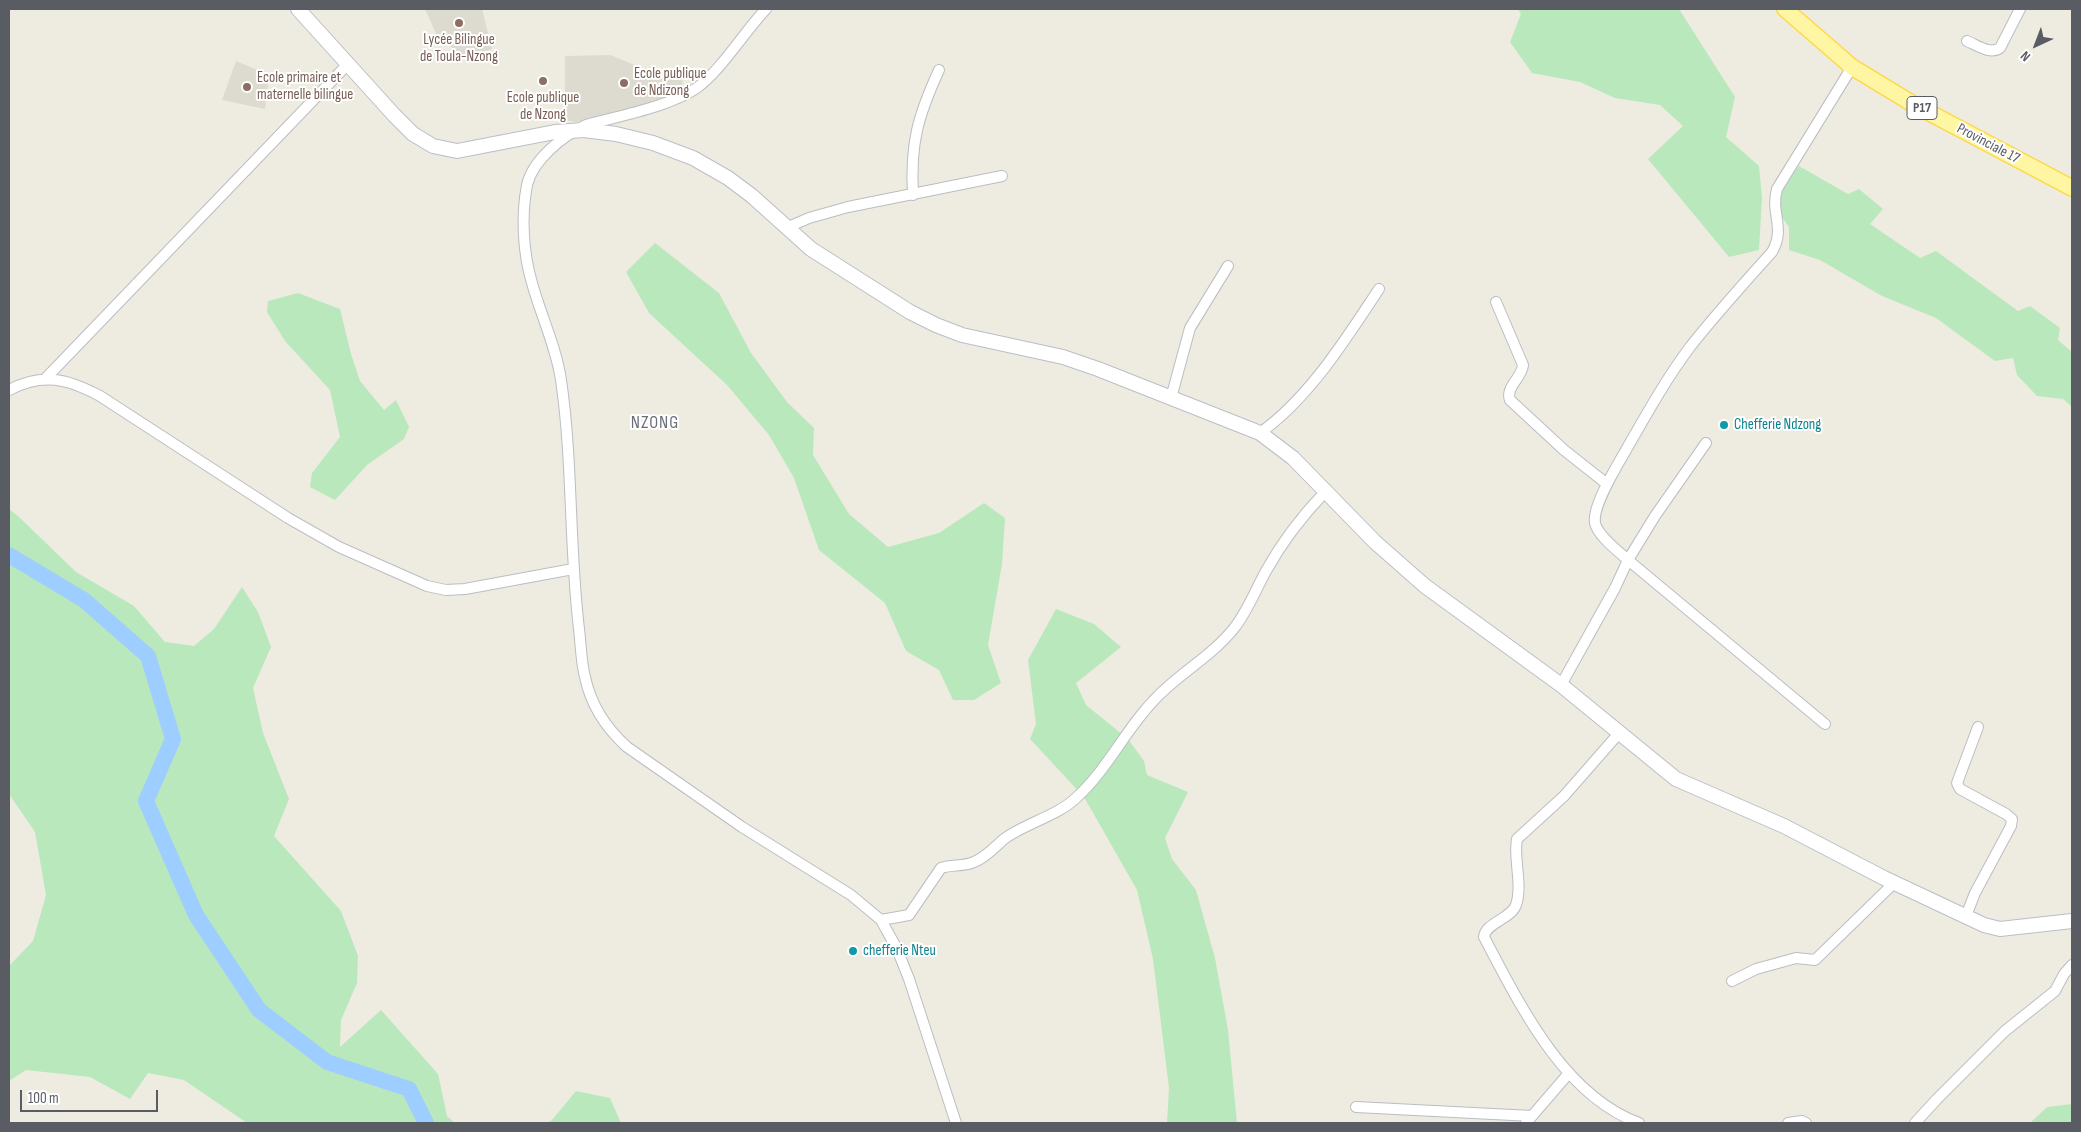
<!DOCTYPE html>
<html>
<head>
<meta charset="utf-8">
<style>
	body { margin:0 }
	#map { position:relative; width:2081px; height:1132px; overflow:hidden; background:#eeece0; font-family:"Sofia Sans Condensed",sans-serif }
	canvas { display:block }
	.frame { position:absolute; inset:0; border:10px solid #595d63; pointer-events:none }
	.north { position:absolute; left:2011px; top:20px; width:50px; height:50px; -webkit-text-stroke:4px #fff; paint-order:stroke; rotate:223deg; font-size:14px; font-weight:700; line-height:20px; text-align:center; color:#595d63 }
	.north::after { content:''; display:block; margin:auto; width:18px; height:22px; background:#595d63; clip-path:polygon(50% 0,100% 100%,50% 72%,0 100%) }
	.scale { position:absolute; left:20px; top:1090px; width:138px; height:22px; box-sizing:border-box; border:2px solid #595d63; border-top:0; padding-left:6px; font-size:15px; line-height:18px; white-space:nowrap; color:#595d63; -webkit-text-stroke:4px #fff; paint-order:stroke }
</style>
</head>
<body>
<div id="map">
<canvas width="2081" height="1132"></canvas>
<div class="frame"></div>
<div class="north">N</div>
<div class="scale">100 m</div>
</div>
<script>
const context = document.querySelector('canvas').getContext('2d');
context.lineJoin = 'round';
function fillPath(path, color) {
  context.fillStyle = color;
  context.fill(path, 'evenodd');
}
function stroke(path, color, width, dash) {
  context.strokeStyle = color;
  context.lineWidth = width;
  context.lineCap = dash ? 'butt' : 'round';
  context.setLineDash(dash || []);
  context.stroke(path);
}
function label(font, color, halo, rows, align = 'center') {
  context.font = font + ' "Sofia Sans Condensed",sans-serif';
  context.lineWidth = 4;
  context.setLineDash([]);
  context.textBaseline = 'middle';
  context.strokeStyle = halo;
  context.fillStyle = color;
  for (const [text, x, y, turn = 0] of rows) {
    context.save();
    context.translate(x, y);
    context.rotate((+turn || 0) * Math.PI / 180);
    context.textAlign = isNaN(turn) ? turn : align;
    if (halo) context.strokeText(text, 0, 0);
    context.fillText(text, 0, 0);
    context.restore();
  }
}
const education = new Path2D(`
	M425 9H482L492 49 467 58 438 38Z
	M610 55 642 68 683 74 682 92 627 110 576 122 565 120V56Z
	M236 61 269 75 265 109 222 100Z`);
const green = new Path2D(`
	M1518 9H1679L1735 97 1726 137 1759 166 1762 198 1759 250 1729 257 1648 159 1683 126 1660 105 1615 98 1580 82 1532 73 1510 42 1521 14Z
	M1799 166 1848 194 1859 189 1883 209 1870 224 1920 258 1936 251 2018 311 2030 306 2060 328 2058 340 2072 352V407L2063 399 2037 396 2017 375 2013 358 1995 361 1936 318 1882 296 1820 260 1789 250V227L1781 216 1780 201 1783 186Z
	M655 243 719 293 751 353 787 402 814 428 813 455 849 514 888 547 939 533 984 503 1005 518 1002 564 988 645 1001 683 974 700H953L939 670 906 651 885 603 819 550 794 478 769 435 727 385 649 313 626 272Z
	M298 293 340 309 351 354 360 381 384 410 396 400 409 427 404 439 367 465 335 500 310 487 312 473 340 437 330 390 285 341 267 312 268 301Z
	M9 509 19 517 76 572 134 606 165 642 194 646 214 629 242 587 258 612 271 647 253 688 263 733 289 799 274 836 341 911 358 956 357 983 341 1020 340 1047 381 1010 438 1074 447 1116 455 1123H247L184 1080 148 1073 130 1099 90 1077 26 1070 9 1081V966L33 941 46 895 35 832 9 794Z
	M1056 609 1094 624 1121 647 1076 683 1086 705 1128 739 1144 761 1147 775 1188 792 1165 838 1172 859 1196 890 1215 958 1228 1030 1237 1123H1167L1169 1088 1153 959 1137 890 1084 797 1030 739 1036 724 1028 660Z
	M576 1091 610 1098 621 1123H547L552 1120Z
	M2072 1104V1123H2030L2047 1107Z`);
const river = new Path2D(`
	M9 555 84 600 148 656 173 739 146 801 196 915 259 1010 327 1062 409 1089 426 1123`);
const street = new Path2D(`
	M766 9C745 31 721 70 698 87 672 106 619 116 586 125 564 135 533 159 527 185 521 216 523 253 532 283 541 316 556 346 561 380 573 462 569 546 579 629 581 645 581 662 585 677 591 706 606 728 627 747L742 827 851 895 881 920 897 949 909 979 956 1123
	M1967 41C1977 45 1990 55 2000 48L2020 9
	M913 195C910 143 918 116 939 70
	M786 228 809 218 848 207 1002 176
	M1496 302 1523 365C1522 378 1505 387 1510 400L1564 450 1607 484
	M46 378 347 65
	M9 390C43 372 68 379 100 396L288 518 339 547 427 586 446 590 465 589 573 569
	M1171 398 1190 328 1228 266
	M1260 433C1310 397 1345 340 1379 289
	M1706 443 1655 516 1628 560 1825 724
	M1561 685 1615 588 1628 560C1619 552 1597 535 1595 523 1592 506 1617 466 1626 450 1646 415 1666 379 1690 347 1716 314 1744 283 1772 252 1786 228 1770 213 1777 189L1852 67
	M1620 732 1564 796 1517 839C1513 858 1523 884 1516 905 1511 919 1485 923 1484 937 1520 1005 1563 1095 1639 1123
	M1966 916 1975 893 2011 826 2012 819 2006 814 1960 789 1957 783 1978 727
	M881 920 909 915 941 868C952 864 963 867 974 862 985 858 995 847 1004 839 1026 823 1057 816 1076 798 1109 768 1127 726 1159 695 1183 671 1214 654 1235 627 1248 610 1256 589 1266 571 1282 542 1302 516 1325 492
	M1732 981 1756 969 1796 958 1815 960 1894 883
	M1356 1107 1532 1116
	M1526 1123 1569 1073
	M1788 1123 1802 1121 1806 1123
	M1915 1123 1937 1099 2005 1031 2055 991 2064 974 2072 965`);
const secondary = new Path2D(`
	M298 9 394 115 413 134 433 146 457 151 555 132 584 130 616 134 653 143 693 158 728 178 752 196 811 249 910 312 936 325 962 335 1063 357 1098 369 1260 433 1293 458 1375 542 1425 586 1561 685 1676 779 1784 826 1884 878 1984 925 2000 929 2072 921`);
const primary = new Path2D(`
	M1785 9 1852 67 1913 104 2072 188`);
const markers = [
	[459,23,5,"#8d6e63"],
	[543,81,5,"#8d6e63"],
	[624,83,5,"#8d6e63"],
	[247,87,5,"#8d6e63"],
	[1724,425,5,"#0f9aa8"],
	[853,951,5,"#0f9aa8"]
];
const shields = [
	[1922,108,30]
];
const shieldNames = [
	["P17",1922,108]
];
const educationNames = [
	["Lycée Bilingue",459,40],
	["de Toula-Nzong",459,57],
	["Ecole publique",634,74,"left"],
	["de Ndizong",634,91,"left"],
	["Ecole primaire et",257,78,"left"],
	["maternelle bilingue",257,95,"left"],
	["Ecole publique",543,98],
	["de Nzong",543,115]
];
const streetNames = [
	["Provinciale 17",1988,144,28]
];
const cultureNames = [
	["Chefferie Ndzong",1734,425],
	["chefferie Nteu",863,951]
];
const quarterNames = [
	["NZONG",655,423]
];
fillPath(education, '#dddbcf');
fillPath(green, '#b9e8bc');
stroke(river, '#9eceff', 16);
stroke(street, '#bbbdc3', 12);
stroke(secondary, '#bbbec6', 16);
stroke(primary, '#ffd847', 18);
stroke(street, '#fff', 10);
stroke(secondary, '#fff', 14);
stroke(primary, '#fff6a3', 15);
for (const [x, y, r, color] of markers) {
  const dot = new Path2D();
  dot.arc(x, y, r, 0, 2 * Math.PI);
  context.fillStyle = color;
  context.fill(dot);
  stroke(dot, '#fff', 2);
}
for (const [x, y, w] of shields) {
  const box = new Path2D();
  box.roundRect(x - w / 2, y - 11.5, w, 23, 4);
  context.fillStyle = '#fff';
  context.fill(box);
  stroke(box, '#595d63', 1);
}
label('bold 14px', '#595d63', null, shieldNames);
label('15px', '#785e54', '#fff', educationNames);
label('15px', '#595d63', '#fff', streetNames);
label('15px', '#0d838f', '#fff', cultureNames, 'left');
context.letterSpacing = '1px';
label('18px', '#6a6e75', '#fff', quarterNames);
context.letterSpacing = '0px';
</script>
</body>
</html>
